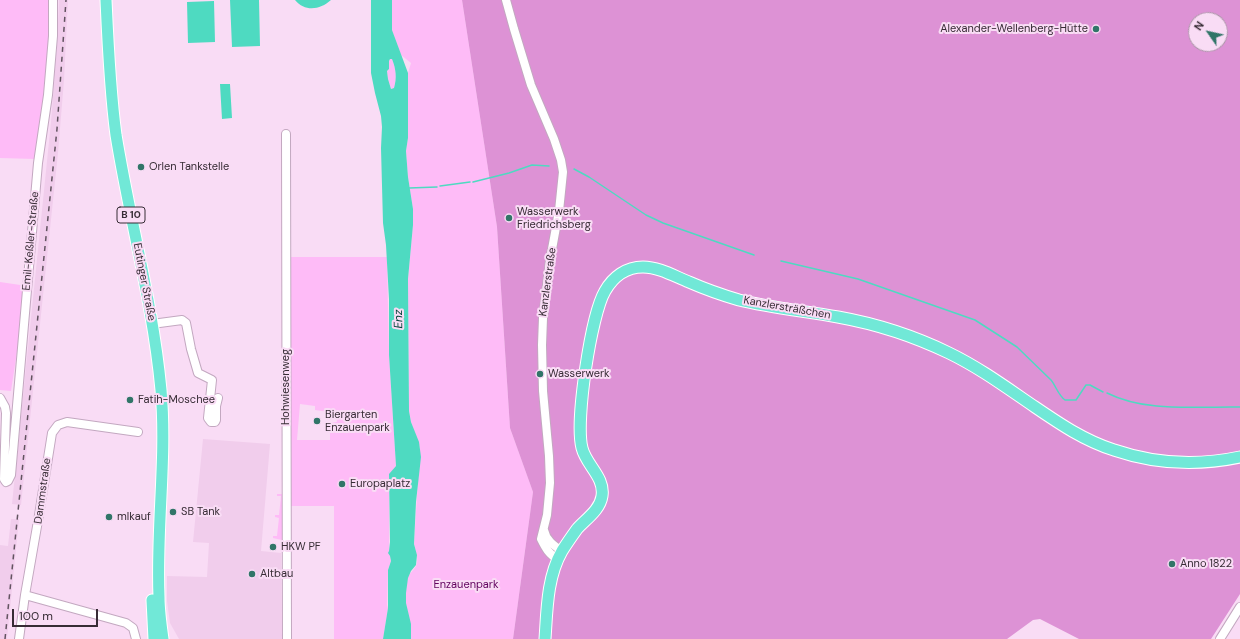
<!DOCTYPE html>
<html>
<head>
<meta charset="utf-8">
<style>
	body { margin:0 }
	#map { position:relative; width:1240px; height:639px; overflow:hidden; background:#f9dcf5; font-family:"DM Sans",sans-serif }
	canvas { display:block }
	.north { position:absolute; left:1188px; top:12px; width:40px; height:40px; box-sizing:border-box; background:#f9dcf5; border:1px solid #ab96a8; border-radius:50%; rotate:304deg; font-size:11px; font-weight:700; line-height:16px; text-align:center; color:#372c35 }
	.north::after { content:''; display:block; margin:auto; width:14px; height:18px; background:#317568; clip-path:polygon(50% 0,100% 100%,50% 72%,0 100%) }
	.scale { position:absolute; left:12px; top:609px; width:86px; height:18px; box-sizing:border-box; border:2px solid #372c35; border-top:0; padding-left:5px; font-size:12px; line-height:14px; white-space:nowrap; color:#372c35; -webkit-text-stroke:3px #f9dcf5; paint-order:stroke }
</style>
</head>
<body>
<div id="map">
<canvas width="1240" height="639"></canvas>
<div class="north">N</div>
<div class="scale">100 m</div>
</div>
<script>
const context = document.querySelector('canvas').getContext('2d');
context.lineJoin = 'round';
function fillPath(path, color) {
  context.fillStyle = color;
  context.fill(path, 'evenodd');
}
function stroke(path, color, width, dash) {
  context.strokeStyle = color;
  context.lineWidth = width;
  context.lineCap = dash ? 'butt' : 'round';
  context.setLineDash(dash || []);
  context.stroke(path);
}
function label(font, color, halo, rows, align = 'center') {
  context.font = font + ' "DM Sans",sans-serif';
  context.lineWidth = 4;
  context.setLineDash([]);
  context.textBaseline = 'middle';
  context.strokeStyle = halo;
  context.fillStyle = color;
  for (const [text, x, y, turn = 0] of rows) {
    context.save();
    context.translate(x, y);
    context.rotate((+turn || 0) * Math.PI / 180);
    context.textAlign = isNaN(turn) ? turn : align;
    if (halo) context.strokeText(text, 0, 0);
    context.fillText(text, 0, 0);
    context.restore();
  }
}
const built = new Path2D(`
	M59 0H68L64 80 58 153 21 505 12 504 51 122 57 45Z
	M203 439 270 444 261 551 281 553 282 639H179L170 623 167 601V576L207 577 209 543 193 542Z
	M11 519H19L7 639H0V545L8 546Z`);
const green = new Path2D(`
	M0 0H49L50 40 45 96 35 159 0 158Z
	M392 0H462L497 227 510 428 533 492 513 639H411C411 627 408 616 406 604 405 597 406 589 407 582 408 573 412 573 416 566 419 560 416 551 414 544L420 448 411 422 409 411 408 279 413 225V209L408 177 406 151 408 138V73L411 63 401 55 392 30Z
	M390 59H392C396 69 397 78 394 88L391 89 388 79 387 71 389 69V61Z
	M289 257H387L389 355 396 466 389 475V551L391 561 388 570 387 605 388 608 383 639H334V506H289ZM300 404 315 406V410L336 413 337 422 330 423V440H297Z
	M0 282 27 286 11 391 0 390Z
	M277 494H283V539L282 540 273 538V536H277L279 518 275 517V515H279L281 496H277Z`);
const forest = new Path2D(`
	M462 0H1240V594L1211 639H1079L1040 619 1033 620 1007 639H513L533 492 510 428 497 227ZM1196 20H1220V44H1196Z`);
const water = new Path2D(`
	M230 0H259L260 46 232 47Z
	M295 0H331C320 10 305 12 295 0Z
	M371 0H392V30L408 73V138L406 151 408 177 413 209V225L408 279 409 411 411 422 419 442 421 457 416 502 414 544 417 555 416 565 411 571 408 578 406 593V603L411 624V639H383L388 608V570L391 561 390 556 388 553 389 551 390 542 389 474 396 466 389 355V299L386 245 383 223 381 148 382 127 381 116 375 93 371 73ZM390 59H392C396 69 397 78 394 88L391 89 388 79 387 71 389 69V61Z
	M214 1 215 42 188 43 187 2Z
	M220 84H230L232 118 222 119Z`);
const stream = new Path2D(`
	M574 169 589 177 646 215 663 223 754 255
	M473 182 509 173 532 165 549 166
	M440 186 470 182
	M409 188 437 187
	M781 261 858 279 975 320 1017 347 1051 380C1056 386 1058 395 1065 400H1076L1086 385H1090L1103 392
	M1107 393C1147 413 1196 406 1240 407`);
const minor = new Path2D(`
	M506 0 514 29 531 85 554 139 561 160 563 172 559 211 550 260 543 318 542 345 543 391 549 456 550 483 547 515 541 539C545 547 549 555 558 559
	M286 134 287 639
	M152 324 182 320 186 323 191 349 198 373 212 380 208 418 211 422H215L216 420V406L218 398
	M0 398 5 407 6 413 4 479 6 482 8 481 11 475 38 163 48 95 53 36V0
	M544 530C546 540 553 545 562 551
	M25 595 126 623 133 628 136 639
	M19 639 25 595 39 515 52 433 58 425 67 422 138 432
	M1220 639 1240 607`);
const major = new Path2D(`
	M106 0C108 45 110 91 116 135 130 221 153 304 161 390 167 459 156 528 159 597 159 611 161 625 163 639
	M152 600 154 639
	M545 639C547 610 547 577 562 551 567 543 572 536 577 529 586 519 600 510 602 496 605 477 586 465 582 448 575 421 591 315 605 291 613 277 626 267 643 267 659 267 674 276 689 282 705 289 722 295 739 300 771 308 805 311 838 317 877 324 914 336 949 353 980 368 1007 388 1035 407 1060 424 1085 441 1114 450 1155 464 1198 466 1240 457`);
const rail = new Path2D(`
	M5 639 57 129 66 0`);
const markers = [
	[1096,29,4,"#317568"],
	[141,167,4,"#317568"],
	[509,218,4,"#317568"],
	[540,374,4,"#317568"],
	[130,400,4,"#317568"],
	[317,421,4,"#317568"],
	[342,484,4,"#317568"],
	[173,512,4,"#317568"],
	[109,517,4,"#317568"],
	[273,547,4,"#317568"],
	[1172,564,4,"#317568"],
	[252,574,4,"#317568"]
];
const shields = [
	[131,215,28]
];
const shieldNames = [
	["B 10",131,215]
];
const poiNames = [
	["Alexander-Wellenberg-Hütte",1088,29,"right"],
	["Orlen Tankstelle",149,167],
	["Wasserwerk",517,212],
	["Friedrichsberg",517,225],
	["Wasserwerk",548,374],
	["Fatih-Moschee",138,400],
	["Biergarten",325,415],
	["Enzauenpark",325,428],
	["Europaplatz",350,484],
	["SB Tank",181,512],
	["mlkauf",117,517],
	["HKW PF",281,547],
	["Anno 1822",1180,564],
	["Altbau",260,574]
];
const streetNames = [
	["Emil-Keßler-Straße",31,241,-85],
	["Eutinger Straße",144,282,79],
	["Kanzlerstraße",548,282,-82],
	["Kanzlersträßchen",787,308,10],
	["Hohwiesenweg",286,387,-90],
	["Dammstraße",43,491,-82]
];
const parkNames = [
	["Enzauenpark",466,585]
];
const waterNames = [
	["Enz",399,319,-91]
];
fillPath(built, '#f1cdec');
fillPath(green, '#febbf7');
fillPath(forest, '#dd92d5');
fillPath(water, '#4edac1');
stroke(stream, '#4edac1', 1.5);
stroke(minor, '#c3a8c0', 10);
stroke(major, '#fff', 13);
stroke(minor, '#fff', 8);
stroke(major, '#71e8d7', 11);
stroke(rail, '#625360', 1.5, [5, 5]);
for (const [x, y, r, color] of markers) {
  const dot = new Path2D();
  dot.arc(x, y, r, 0, 2 * Math.PI);
  context.fillStyle = color;
  context.fill(dot);
  stroke(dot, '#f9dcf5', 1.5);
}
for (const [x, y, w] of shields) {
  const box = new Path2D();
  box.roundRect(x - w / 2, y - 8, w, 16, 3);
  context.fillStyle = '#f9dcf5';
  context.fill(box);
  stroke(box, '#372c35', 1);
}
label('bold 10px', '#372c35', null, shieldNames);
label('11px', '#372c35', '#f9dcf5', poiNames, 'left');
label('11px', '#372c35', '#f9dcf5', streetNames);
label('11px', '#61035e', '#f9dcf5', parkNames);
label('italic 12px', '#004137', '#f9dcf5', waterNames);
</script>
</body>
</html>
